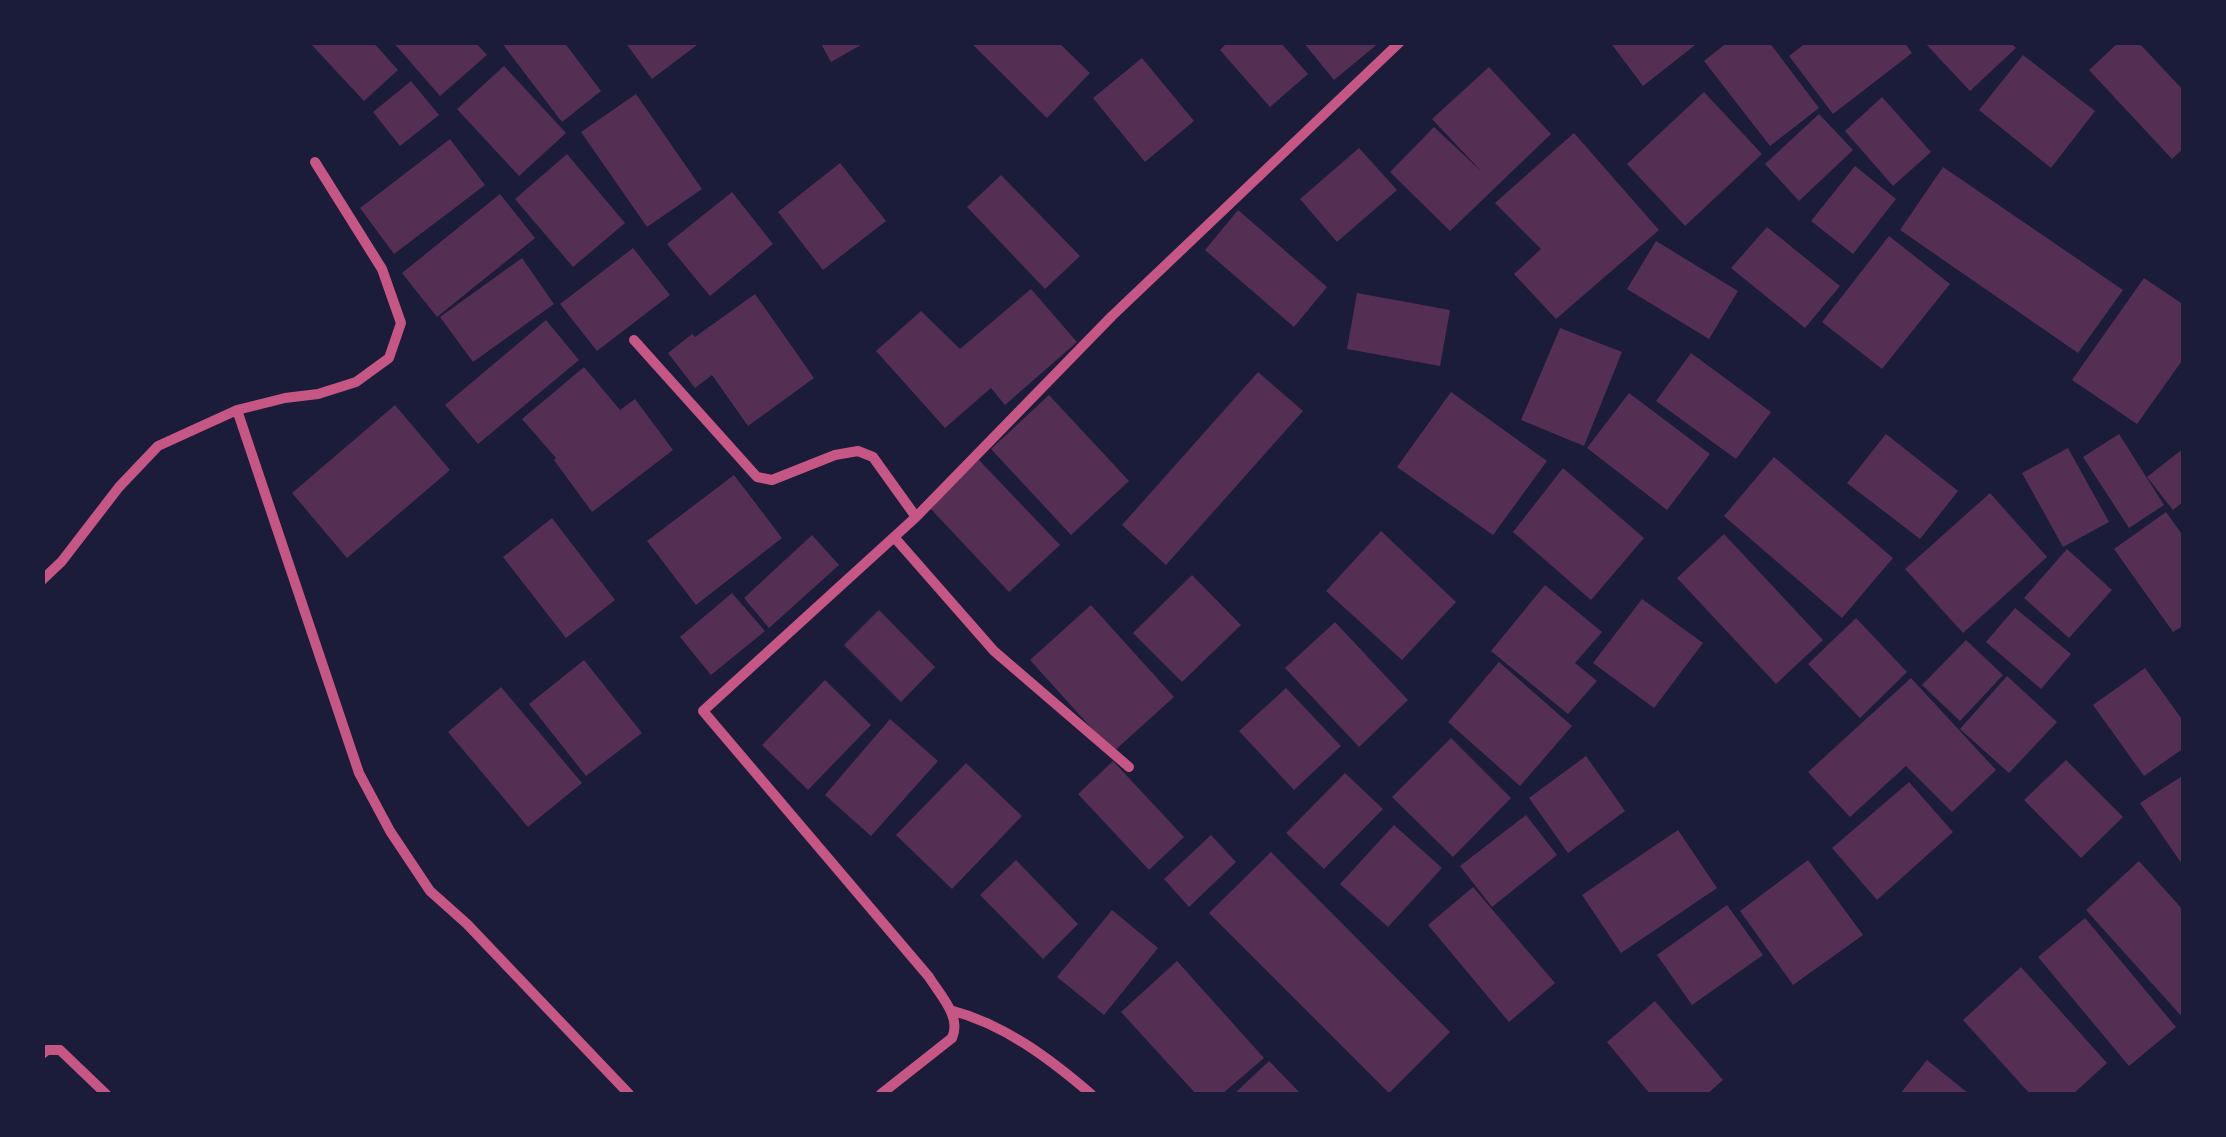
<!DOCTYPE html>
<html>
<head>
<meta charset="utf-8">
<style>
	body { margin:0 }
	#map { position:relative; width:2226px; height:1137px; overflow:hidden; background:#1b1b3a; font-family:Ubuntu,sans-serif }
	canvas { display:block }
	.frame { position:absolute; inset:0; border:45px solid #1b1b3a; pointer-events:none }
</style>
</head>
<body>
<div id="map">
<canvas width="2226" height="1137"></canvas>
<div class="frame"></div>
</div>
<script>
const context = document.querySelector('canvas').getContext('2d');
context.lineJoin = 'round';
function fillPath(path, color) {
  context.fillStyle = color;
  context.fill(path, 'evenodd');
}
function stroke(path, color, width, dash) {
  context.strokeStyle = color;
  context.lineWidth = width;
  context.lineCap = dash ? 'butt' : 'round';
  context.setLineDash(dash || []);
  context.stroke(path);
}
const building = new Path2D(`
	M309 42H373L398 70 364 101Z
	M393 42H475L487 55 440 96Z
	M501 42H564L601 91 562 122Z
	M625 42H701L652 79Z
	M820 42H866L831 62Z
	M970 42H1058L1090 73 1047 118Z
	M1228 42H1280L1308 74 1270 107 1220 50Z
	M1303 42H1380L1334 80Z
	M1610 42H1699L1643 86Z
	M1728 42H1769L1819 108 1770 146 1704 61Z
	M1807 42H1904L1912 53 1833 114 1789 56Z
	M1924 42H2010L2016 48 1970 91Z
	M2119 42H2138L2184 91V148L2172 159 2089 70Z
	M2023 55 2095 111 2051 168 1979 110Z
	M1142 58 1194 121 1145 162 1093 98Z
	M504 66 566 133 519 176 457 109Z
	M1489 67 1551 134 1450 231 1390 172 1434 127 1482 172 1432 119Z
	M411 81 439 115 400 146 373 112Z
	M1704 92 1762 154 1685 226 1627 164Z
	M636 94 702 189 647 227 581 132Z
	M1882 97 1931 152 1893 186 1845 131Z
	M1819 114 1853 150 1799 201 1765 164Z
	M1574 133 1659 230 1556 319 1514 274 1541 249 1495 203Z
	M450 139 485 185 394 254 360 208Z
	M1359 148 1397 190 1337 242 1300 199Z
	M567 154 625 223 573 267 515 199Z
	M840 163 886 221 823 270 778 212Z
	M1855 166 1896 199 1853 254 1811 221Z
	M1943 167 2123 290 2078 353 1900 230Z
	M1001 175 1080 256 1045 289 967 207Z
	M732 192 773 244 710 296 667 244Z
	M500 194 535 238 437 317 402 273Z
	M1238 210 1327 287 1294 327 1205 250Z
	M1767 227 1840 286 1805 328 1731 268Z
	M1889 236 1950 284 1882 369 1822 322Z
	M1656 241 1738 291 1709 339 1627 289Z
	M633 248 670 295 597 351 560 304Z
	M522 258 554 304 473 362 440 317Z
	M2144 278 2184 305V358L2137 424 2072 380Z
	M1031 289 1077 342 1005 405 991 388 945 428 876 351 921 311 960 349Z
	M1357 293 1450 310 1440 366 1347 349Z
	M755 294 814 378 748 426 712 375 695 388 668 353 692 334 695 337Z
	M546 320 579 360 478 444 445 405Z
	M1560 328 1622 352 1584 446 1521 420Z
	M1691 353 1771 412 1736 459 1656 401Z
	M584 367 620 410 635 399 673 450 592 512 554 460 556 458 522 419Z
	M1258 372 1303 411 1166 565 1122 525Z
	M1451 392 1547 461 1493 535 1397 467Z
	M1629 393 1710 454 1667 510 1587 448Z
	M1049 395 1129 481 1071 535 991 449Z
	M395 405 450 470 347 558 292 493Z
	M1886 434 1958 491 1920 539 1847 483Z
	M2119 434 2164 505 2129 528 2083 457Z
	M2068 448 2109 522 2063 547 2022 473Z
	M2184 448V501L2173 510 2147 477Z
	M1774 457 1893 558 1842 618 1724 516Z
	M979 460 1060 545 1009 592 929 507Z
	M1563 468 1644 538 1591 600 1513 532Z
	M734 475 782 538 696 605 647 541Z
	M1990 493 2047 557 1963 633 1905 569Z
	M2166 512 2184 537V625L2173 632 2114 549Z
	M552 518 615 600 566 638 503 557Z
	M1381 531 1456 602 1402 660 1326 591Z
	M1724 534 1823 640 1776 684 1677 578Z
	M812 535 839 565 769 628 744 598Z
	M2067 549 2112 590 2069 638 2024 598Z
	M1192 575 1241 625 1182 682 1133 633Z
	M1545 585 1602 632 1575 663 1597 681 1568 714 1491 651Z
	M732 593 765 631 711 675 680 637Z
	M1642 599 1703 643 1654 708 1593 663Z
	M1091 605 1174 697 1113 752 1030 660Z
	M2015 608 2071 654 2041 689 1986 642Z
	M879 610 935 667 901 702 844 645Z
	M1856 618 1907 672 1860 718 1808 664Z
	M1335 622 1408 700 1359 747 1285 668Z
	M1966 640 2003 675 1960 721 1922 685Z
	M584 660 642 733 586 776 529 704Z
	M1499 662 1572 726 1520 786 1448 722Z
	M2145 668 2184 722V748L2144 776 2093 705Z
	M2007 676 2057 722 2009 773 1960 729Z
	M1911 678 1996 770 1952 812 1906 766 1850 817 1808 772Z
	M825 680 871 725 808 790 762 745Z
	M501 687 582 783 528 827 448 732Z
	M1286 688 1341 746 1294 790 1239 731Z
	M890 719 938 761 871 836 825 795Z
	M1451 738 1511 798 1453 857 1392 797Z
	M1586 756 1625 811 1568 853 1529 798Z
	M2066 760 2123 817 2081 858 2024 800Z
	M1113 761 1184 837 1149 870 1078 794Z
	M966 763 1022 816 952 889 896 835Z
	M1345 773 1383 809 1324 869 1286 833Z
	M2184 775V867L2140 803Z
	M1909 782 1953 832 1877 900 1832 848Z
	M1526 815 1557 855 1492 907 1460 866Z
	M1394 825 1442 868 1388 927 1340 884Z
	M1678 830 1717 888 1621 953 1582 895Z
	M1211 835 1236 862 1189 907 1164 879Z
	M1271 852 1450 1032 1389 1093 1209 913Z
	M1016 860 1078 924 1043 959 980 895Z
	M1808 860 1863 935 1793 985 1740 911Z
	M2139 861 2184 911V1019L2086 910Z
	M1473 887 1555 983 1509 1022 1428 925Z
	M1727 905 1763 955 1692 1005 1657 955Z
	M1112 910 1158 948 1104 1015 1057 977Z
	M2085 918 2176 1027 2129 1066 2038 957Z
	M1177 961 1264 1058 1222 1094H1196L1121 1012Z
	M2021 967 2107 1063 2073 1094H2030L1963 1020Z
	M1655 1001 1723 1080 1707 1094H1650L1607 1042Z
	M1927 1060 1969 1094H1900Z
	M1269 1061 1301 1094H1234Z`);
const minor = new Path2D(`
	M634 340 757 477 772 480 835 455 858 451 873 457 916 517
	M237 410 359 773 390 831 430 891 467 924 629 1094
	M894 537 994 651 1129 767
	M42 580 62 561 119 487 158 446 237 410 285 398 318 394 356 382 389 358 401 323 382 269 315 162
	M950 1010C1004 1024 1049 1058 1091 1094
	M42 1054 47 1050H60L106 1094
	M881 1094 952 1038C962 1017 940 995 929 977L703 711 916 517 1112 316 1400 42`);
fillPath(building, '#542f53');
stroke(minor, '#c65784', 10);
</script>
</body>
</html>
